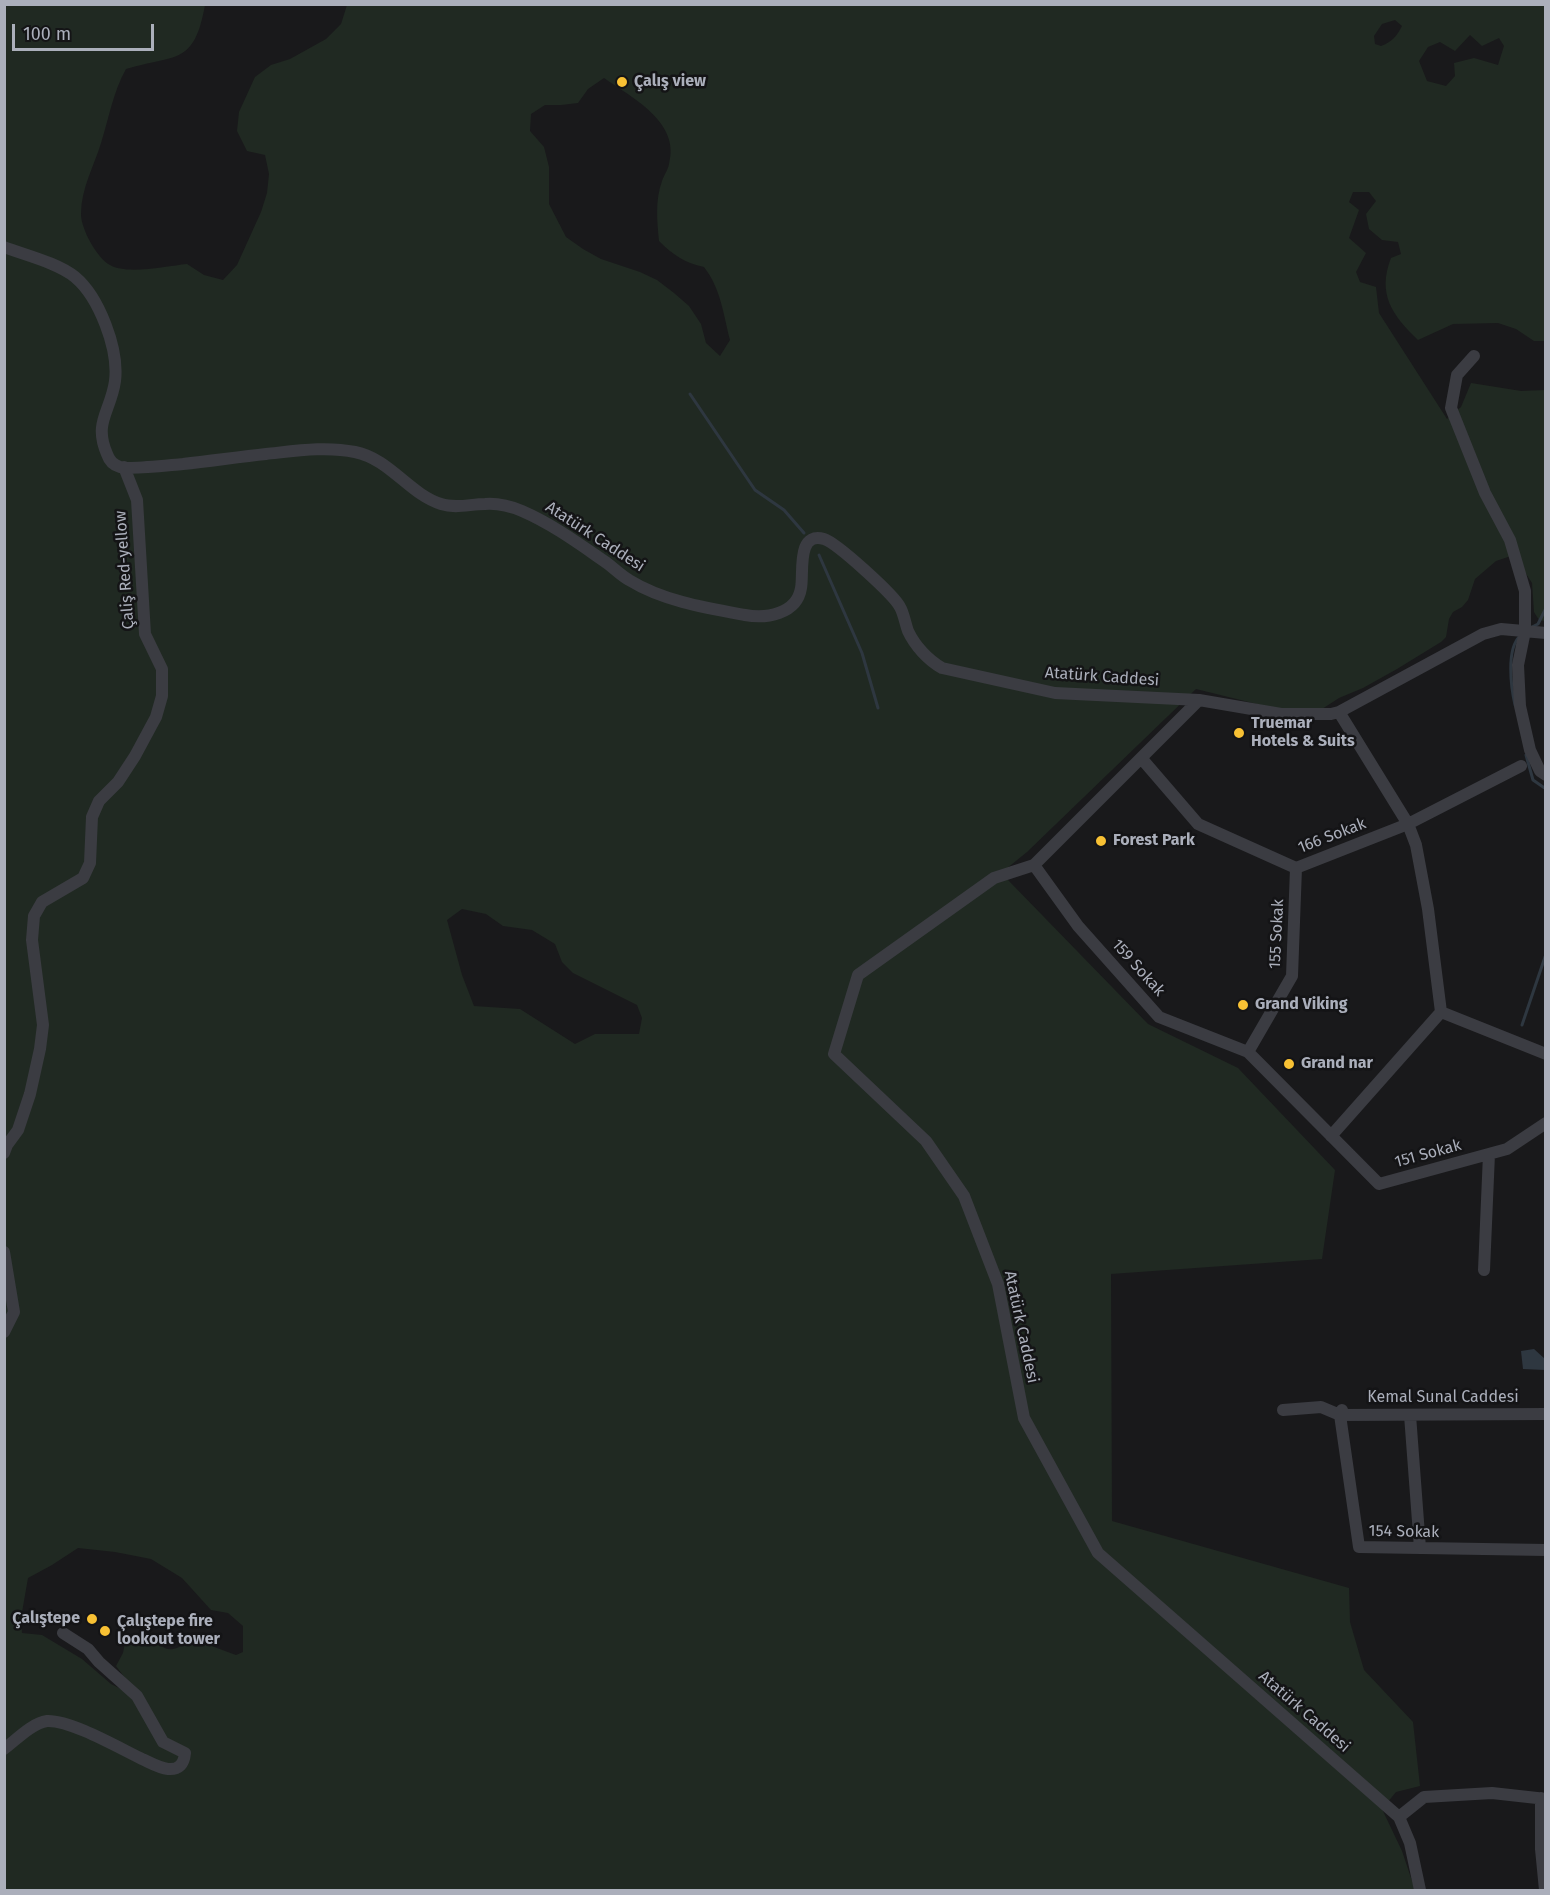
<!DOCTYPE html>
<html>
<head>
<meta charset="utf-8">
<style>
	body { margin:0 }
	#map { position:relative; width:1550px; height:1895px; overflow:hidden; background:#19191b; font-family:"Fira Sans",sans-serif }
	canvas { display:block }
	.frame { position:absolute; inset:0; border:6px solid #abafbb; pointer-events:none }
	.scale { position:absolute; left:12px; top:24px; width:142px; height:27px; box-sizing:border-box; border:3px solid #abafbb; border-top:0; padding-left:8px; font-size:18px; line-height:21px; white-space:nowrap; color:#abafbb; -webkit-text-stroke:4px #141416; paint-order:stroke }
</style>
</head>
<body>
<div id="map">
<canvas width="1550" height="1895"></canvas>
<div class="frame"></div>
<div class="scale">100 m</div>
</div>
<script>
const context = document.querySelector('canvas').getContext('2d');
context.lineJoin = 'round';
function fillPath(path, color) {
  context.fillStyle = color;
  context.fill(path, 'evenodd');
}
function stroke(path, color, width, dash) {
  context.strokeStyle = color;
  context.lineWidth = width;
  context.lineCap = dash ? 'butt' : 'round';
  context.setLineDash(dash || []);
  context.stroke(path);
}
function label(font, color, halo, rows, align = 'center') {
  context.font = font + ' "Fira Sans",sans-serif';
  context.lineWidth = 5;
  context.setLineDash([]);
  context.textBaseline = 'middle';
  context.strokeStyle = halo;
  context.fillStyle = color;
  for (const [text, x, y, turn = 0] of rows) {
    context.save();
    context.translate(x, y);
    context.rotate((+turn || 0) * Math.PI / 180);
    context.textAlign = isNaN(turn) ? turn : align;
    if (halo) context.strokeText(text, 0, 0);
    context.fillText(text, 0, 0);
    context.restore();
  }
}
const green = new Path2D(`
	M5 5H205C194 66 176 54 126 69 113 92 109 118 101 143 94 166 81 189 81 214 81 229 97 258 110 265 126 275 168 266 187 264L204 275 223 280 237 265 261 212 267 193 269 174 265 155 247 151 237 131 239 112 255 77 271 65 290 59 326 39 341 24 347 5H1545V341H1534L1516 329 1498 323 1453 324 1418 340C1392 315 1377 294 1391 258L1401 254 1398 242 1382 240 1369 229 1366 214 1376 201 1369 192H1353L1349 202 1359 210 1349 238 1366 253 1356 272 1360 282 1376 287 1379 313 1447 419 1461 407 1471 383 1521 391 1545 390V621L1539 620 1534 612 1532 583 1514 555 1496 561 1475 579 1468 600 1462 607 1453 612 1449 619 1446 637 1441 642 1397 669 1363 688 1339 698 1322 709H1277L1196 689 1027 852 1006 869 1008 880 1148 1024 1238 1068 1335 1170 1322 1259 1111 1274 1112 1521 1349 1588 1350 1622 1364 1670 1413 1722 1420 1786 1396 1792 1382 1809 1402 1851 1415 1890H5ZM1395 20 1402 26C1397 36 1392 42 1381 46L1375 44 1374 36 1382 24ZM1470 35 1482 46 1499 38 1504 46 1498 65 1474 58 1454 63 1455 76 1446 86 1427 81 1419 61 1428 47 1440 42 1455 51ZM604 78C631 97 681 122 669 164 668 170 664 175 662 181 655 201 657 220 659 241 673 255 685 263 704 267 721 289 723 313 730 340L720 356 706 343 701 324 689 306 674 293 657 280 640 272 601 259 583 249 566 237 549 204V167L544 147 530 131 531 114 545 105H561L578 103 588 89ZM462 909 486 914 503 926 532 930 555 944 562 962 573 973 637 1005 642 1018 639 1034H595L575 1044 520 1009 474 1006 462 975 447 920ZM78 1548 115 1552 151 1559 182 1578 211 1610 228 1613 243 1626V1652L236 1655 206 1644 189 1641C167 1656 167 1648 148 1638 144 1636 138 1635 133 1634L126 1638 123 1653 116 1666 125 1678 121 1689 111 1684 82 1659 42 1635 22 1633 21 1618 28 1578 52 1565Z`);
const water = new Path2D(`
	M1534 1349 1545 1359V1370L1523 1369 1521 1351Z`);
const stream = new Path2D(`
	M690 394 755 490 784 510 804 533
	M819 555 862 653 878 708
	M1532 627 1538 624 1545 610
	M1515 705C1511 687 1506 649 1520 636
	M1526 755 1533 780 1546 789
	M1522 1025 1546 954`);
const minor = new Path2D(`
	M4 247C25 255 58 263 75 277 99 297 119 349 115 381 111 411 93 422 107 454 109 460 113 465 120 467 131 470 170 465 183 464 211 461 238 457 266 454 295 451 326 446 355 452 390 459 409 494 441 504 456 509 470 504 485 504 498 503 510 506 522 511 552 524 578 543 604 561 613 567 620 575 629 580 663 601 706 608 745 615 766 619 797 614 801 588 804 574 796 531 824 539 837 543 894 595 900 607 904 614 905 623 908 631 915 646 928 660 942 668L1055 693 1199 700 1281 714H1331L1339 712 1483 634 1501 629 1546 633
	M1474 356 1457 375 1451 408 1485 493 1510 540 1525 591V631L1518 665 1520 706 1530 750 1540 771 1546 775
	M1199 700 1034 865 994 878 858 975 834 1054 926 1141 964 1196 998 1284 1024 1418 1098 1553 1399 1817
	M1339 712 1408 824 1416 845 1428 909 1441 1012 1546 1054
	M1142 759 1198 824 1296 868 1408 824 1521 766
	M1034 865 1078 926 1159 1017 1248 1052
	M1296 868 1292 976 1248 1052 1379 1184 1507 1149 1546 1123
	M1331 1136 1441 1012
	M4 1153 7 1145 18 1130 30 1094 40 1049 43 1025 32 940 34 916 42 902 83 878 90 863 92 817 99 801 118 782 135 756 156 717 162 696V669L145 634 137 500 124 467
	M4 1252 14 1312 4 1332
	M1484 1270 1489 1154
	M1283 1410 1321 1407 1340 1415 1342 1410
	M1546 1414 1340 1415 1359 1547 1546 1550
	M1410 1415 1420 1548
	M4 1749C16 1740 32 1723 47 1721 71 1720 119 1748 142 1759 149 1762 159 1768 168 1769 179 1770 184 1764 185 1753L163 1742 137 1696 99 1662 88 1649 63 1633
	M1541 1798V1849L1545 1890
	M1420 1890 1410 1843 1399 1817 1424 1797 1492 1793 1546 1799`);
const markers = [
	[622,82,6,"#f8c134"],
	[1239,733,6,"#f8c134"],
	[1101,841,6,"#f8c134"],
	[1243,1005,6,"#f8c134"],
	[1289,1064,6,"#f8c134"],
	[92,1619,6,"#f8c134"],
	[105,1631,6,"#f8c134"]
];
const poiNames = [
	["Çalış view",634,82],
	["Truemar",1251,724],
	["Hotels & Suits",1251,742],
	["Forest Park",1113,841],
	["Grand Viking",1255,1005],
	["Grand nar",1301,1064],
	["Çalıştepe",80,1619,"right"],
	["Çalıştepe fire",117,1622],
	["lookout tower",117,1640]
];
const streetNames = [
	["Atatürk Caddesi",595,537,33],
	["Çaliş Red-yellow",125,570,-94],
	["Atatürk Caddesi",1102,677,4],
	["166 Sokak",1332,836,-21],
	["155 Sokak",1277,934,-87],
	["159 Sokak",1138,968,48],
	["151 Sokak",1428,1154,-15],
	["Atatürk Caddesi",1021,1327,78],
	["Kemal Sunal Caddesi",1443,1398],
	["154 Sokak",1404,1532,1],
	["Atatürk Caddesi",1304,1712,41]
];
fillPath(green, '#202922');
fillPath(water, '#2e3740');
stroke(stream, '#2e3740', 3);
stroke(minor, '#3b3c42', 12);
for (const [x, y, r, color] of markers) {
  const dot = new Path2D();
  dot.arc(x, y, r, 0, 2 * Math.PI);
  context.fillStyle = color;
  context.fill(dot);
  stroke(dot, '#141416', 2);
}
label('bold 16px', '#abafbb', '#141416', poiNames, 'left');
label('16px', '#abafbb', '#141416', streetNames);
</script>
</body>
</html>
